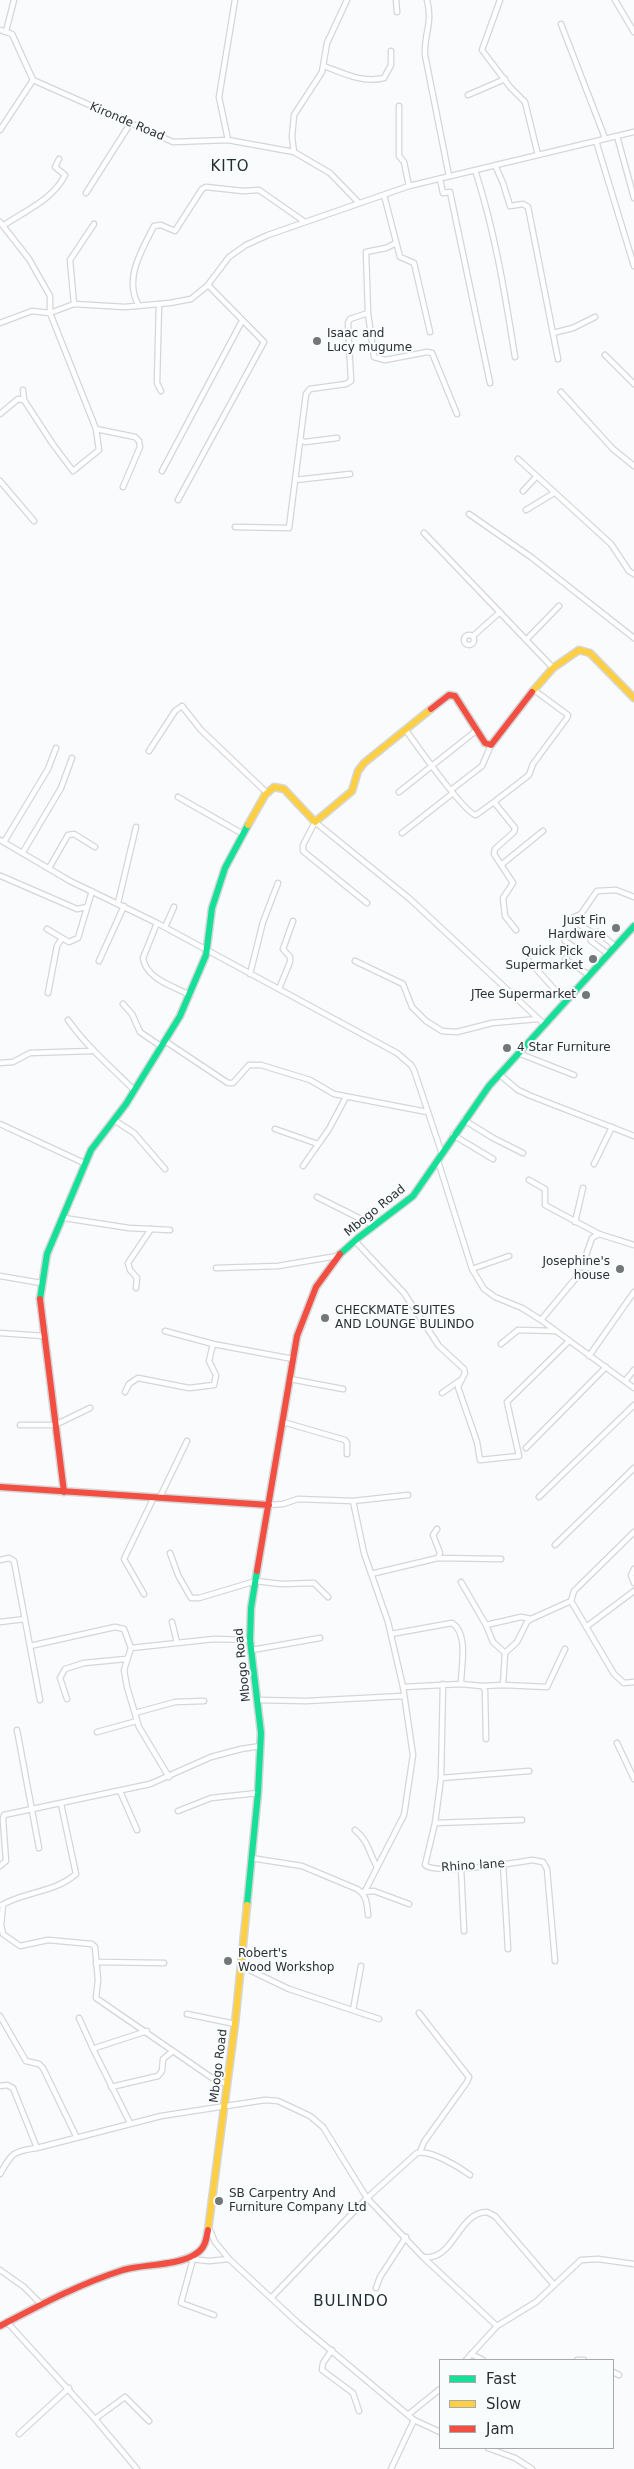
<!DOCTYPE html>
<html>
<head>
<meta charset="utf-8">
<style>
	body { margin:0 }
	#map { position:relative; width:634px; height:2469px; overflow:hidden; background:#fafbfc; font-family:"DejaVu Sans",sans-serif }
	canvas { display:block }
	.legend { position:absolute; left:439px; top:2359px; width:175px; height:90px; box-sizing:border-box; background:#f9fcfd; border:1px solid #a7aaac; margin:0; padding:6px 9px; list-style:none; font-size:15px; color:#2c3033 }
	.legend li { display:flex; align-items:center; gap:10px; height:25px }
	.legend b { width:25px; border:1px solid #a7aaac }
</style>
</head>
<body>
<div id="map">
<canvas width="634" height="2469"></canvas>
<ul class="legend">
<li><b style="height:6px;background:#16e098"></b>Fast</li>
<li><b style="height:6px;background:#ffcf43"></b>Slow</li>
<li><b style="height:6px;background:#f24e42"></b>Jam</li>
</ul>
</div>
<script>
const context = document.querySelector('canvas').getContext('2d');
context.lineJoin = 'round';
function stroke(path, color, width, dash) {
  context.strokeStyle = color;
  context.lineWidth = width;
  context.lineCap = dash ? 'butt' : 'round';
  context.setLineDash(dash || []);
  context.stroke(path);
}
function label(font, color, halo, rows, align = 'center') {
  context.font = font + ' "DejaVu Sans",sans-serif';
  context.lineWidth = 4;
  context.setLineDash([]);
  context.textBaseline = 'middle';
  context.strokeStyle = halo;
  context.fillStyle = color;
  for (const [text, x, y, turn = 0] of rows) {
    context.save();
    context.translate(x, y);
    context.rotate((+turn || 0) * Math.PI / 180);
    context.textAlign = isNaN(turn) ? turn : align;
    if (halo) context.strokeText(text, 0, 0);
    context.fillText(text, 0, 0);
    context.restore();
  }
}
const street = new Path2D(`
	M396 0 397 12
	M427 0C433 24 424 33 425 55L449 176
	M500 0 482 50 510 87 525 102 538 155
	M615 0 634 32
	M561 24 605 138
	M0 30 12 34 33 80 173 142 228 140 294 152 330 173 359 203
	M6 31 14 0
	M324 66C345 74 362 83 384 78L391 65V51
	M468 95 505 79
	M399 106V156L404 162 409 186
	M0 130 33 80
	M617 136 634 198
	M228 140 219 97 235 0
	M596 141 634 266
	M294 152 292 137 294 115 322 72 327 43 347 0
	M495 165 503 183 510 206 523 204 528 207 558 359
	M475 170C495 231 505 294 515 357
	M440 179 443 193 450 192 490 383
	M86 193 130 124
	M384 195 400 257 414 263 430 332
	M0 222 29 259 50 296V313L96 429 99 450 73 471 52 443 24 400 18 399 0 414
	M3 226C24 211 53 200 65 175L55 167 59 159
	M74 304 70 260 94 224
	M159 304 157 383 161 391
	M139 306C123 279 142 250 154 226L161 225 175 231 202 189 206 187 243 191 259 190 305 222
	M368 313 374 357 385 360 427 352 432 353 457 414
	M0 323 32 311 50 313 74 304 125 307 170 303 191 299 207 286 229 257 246 245 268 235 409 186 634 132
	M553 333 573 328 595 317
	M605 355 634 384
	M23 390 24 400
	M561 392 613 449 634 466
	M96 429 135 437 139 441 140 447 123 487
	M300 440 305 442 337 438
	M518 459 611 544 629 571 634 574
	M162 471 242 321
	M295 480 350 474
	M0 481 34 521
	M523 491 536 477
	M178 500 264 342 208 285
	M526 510 554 493
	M469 514 531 557 634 638
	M235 527 289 528 306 394 310 389 346 384 351 381 348 323 350 319 368 313 366 252 386 248 396 243
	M424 533 553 668
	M464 640a5 5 0 1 1 10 0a5 5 0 1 1-10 0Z
	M473 636 500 612
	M526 640 559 606
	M405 729C415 743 465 814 476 815L494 802 515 828 514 832 495 849 494 854 513 883 503 898 505 916 516 930
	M149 751 175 711 182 706 201 730 267 793
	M451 790 482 766 491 745
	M399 792 477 730
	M178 797 243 834
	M494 802 529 775 533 764 567 718 568 715 534 690
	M402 833 453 793
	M0 840 70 881 157 923 397 1053 411 1065 414 1070 442 1154
	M4 842 48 769 56 748
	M23 852 61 788 72 758
	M501 865 543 831
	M49 868 68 835 74 834 95 847
	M1 876 77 909 87 907
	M118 903 136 827
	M367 903 303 851V845L315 822 410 899 544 1024
	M568 920 581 914 597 891 616 890 634 897
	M157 923 143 958C146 979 173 986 190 995
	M580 925 596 935
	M165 927 174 907
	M47 929 62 938
	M565 941 574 947 565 959 589 975
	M608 954 591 941 598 932 615 946
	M99 961 124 906
	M355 961 403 984 412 1007 426 1021 442 1031 457 1032 492 1023 538 1019
	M529 961 565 1001
	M250 974 263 922 278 883
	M279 989 290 962V957L283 949 293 921
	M48 993 57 946 62 938 69 942 78 938 92 891
	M123 1004 132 1014 140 1032 162 1047
	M68 1020C87 1047 111 1067 134 1090
	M165 1041 228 1083H233L249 1065H261L310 1080 334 1094 427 1112
	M518 1053 574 1075
	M0 1063 13 1062 30 1053 91 1051
	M499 1074 518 1090 531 1096 634 1136
	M114 1120 134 1133 165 1169
	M464 1120 493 1138 523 1153
	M0 1124 84 1163
	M275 1129 318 1144
	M453 1135 493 1159
	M438 1161 472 1269 484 1289 495 1297 522 1308 541 1320 634 1388
	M594 1164 612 1127
	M303 1166 329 1129 346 1097
	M529 1180 545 1189V1205L599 1234 634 1245
	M317 1197 373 1225
	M64 1218 129 1228 170 1230
	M575 1222 583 1188
	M355 1241 404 1293 439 1346 464 1369 465 1373 458 1387 477 1442 480 1460 519 1456 507 1402 569 1341
	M584 1261 592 1238 599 1234
	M216 1268 278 1266 337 1256
	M472 1269 509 1256
	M0 1276 41 1283
	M136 1288 137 1278 130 1270 128 1263 151 1229
	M541 1320 580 1273 604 1275
	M165 1331 213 1344 293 1359
	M0 1333 44 1336
	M501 1344 518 1330 556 1331
	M589 1356 634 1292
	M290 1379 343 1389
	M625 1381 634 1370
	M125 1392 129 1384 138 1378 189 1388 214 1385 216 1375 209 1361 213 1344
	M442 1393 459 1381
	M283 1422 345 1440 347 1443V1454
	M20 1425H55L90 1408
	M526 1448 606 1367
	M160 1497 187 1441
	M539 1497 634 1405
	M353 1501 364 1553 388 1622 403 1687 413 1755 404 1815 364 1893
	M269 1505 283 1504 298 1499 353 1501 408 1495
	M634 1532 574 1591 571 1601 614 1674 624 1683 634 1682
	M555 1545 634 1468
	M170 1553 178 1575 191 1598H199L256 1581 281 1584 314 1583 328 1597
	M438 1558 501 1559
	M0 1560 9 1558 14 1561 40 1700
	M634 1569 631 1575 634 1583
	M371 1574 438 1558 440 1553 433 1535 437 1529
	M461 1582 486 1625 493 1642 505 1653
	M144 1594 124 1559 154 1497
	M0 1622 25 1619
	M172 1622 177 1643
	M486 1625 521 1617 531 1619
	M586 1627 634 1591
	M391 1634 452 1623C469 1634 461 1666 461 1684
	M30 1646 115 1627 124 1629 131 1648 124 1670 127 1687 139 1727 169 1777
	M131 1648 214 1639 250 1640
	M252 1650 320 1638
	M443 1684 441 1778 435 1823 425 1865C435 1875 515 1863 532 1860L543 1862 547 1869 555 1961
	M503 1685 547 1687 565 1649
	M482 1686 503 1685 505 1653 517 1642 527 1622 531 1619 571 1601
	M403 1687 461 1684 482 1686 485 1690 486 1739
	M67 1699 60 1678 65 1669 84 1663 126 1659
	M258 1700 306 1701 403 1696
	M135 1713 175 1702 204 1701
	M17 1730 39 1848
	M97 1732 137 1721
	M617 1743 634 1779
	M441 1778 529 1771
	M120 1791 137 1830
	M178 1811 211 1798 258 1793
	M435 1823 522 1820
	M355 1830C368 1840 369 1853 377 1867
	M251 1858 302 1866 357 1889C367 1895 367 1904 368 1915
	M503 1864 508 1949
	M0 1866 6 1861 3 1820 4 1815 150 1784 211 1757 241 1749 261 1746
	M461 1868 464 1931
	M364 1892 374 1891 409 1904
	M2 1905C26 1891 54 1893 76 1874L61 1804
	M3 1905 1 1925 3 1934 20 1946 48 1940 92 1944 95 1947 98 1980 96 1998 215 2080 227 2084
	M96 1964 99 1962 164 1963
	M241 1966 289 1989 379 2019
	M353 2010 361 1966
	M419 2013 469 2077 467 2082 424 2142 420 2152
	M187 2014 235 2024
	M0 2016 26 2061 39 2064 43 2068 76 2136
	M79 2018 94 2051
	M0 2086 7 2085 13 2088 37 2148
	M111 2087 158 2076 162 2071 163 2059 173 2051
	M130 2123 94 2051 95 2048 147 2031
	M0 2174C12 2153 13 2151 37 2148L161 2116 265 2100 278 2101 310 2116 323 2127 367 2198 423 2257C454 2262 458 2212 487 2212L495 2216 554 2285
	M209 2228 215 2242 229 2259 298 2323 414 2420 440 2432
	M424 2258 497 2326
	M191 2259 209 2261 229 2259
	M193 2259 181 2303 214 2315
	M0 2270 24 2287 41 2304
	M376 2288 380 2277 406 2237
	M271 2298 367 2198 417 2153C430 2149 459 2167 470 2175
	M7 2322 95 2419 137 2469
	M332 2350 323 2363 322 2370 353 2393 359 2411
	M471 2354 483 2360
	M466 2360 497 2326 536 2302 581 2260 598 2259 634 2264
	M577 2360H584
	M613 2372 619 2375
	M409 2414 440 2389
	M95 2419 125 2397 149 2421
	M19 2434 69 2388
	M488 2448 515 2458 532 2469
	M391 2469 414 2420`);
const fast = new Path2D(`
	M340 1254 358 1238 413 1196 489 1086 634 926
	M40 1299 47 1254 91 1150 126 1104 180 1016 206 955 212 908 225 868 248 825
	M247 1905 258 1793 261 1733 250 1640 251 1608 257 1571`);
const slow = new Path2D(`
	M532 692 553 668 579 650 590 653 634 698
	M248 825 265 795 274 787 284 789 315 822 352 791 358 771 364 763 431 709
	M208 2230 235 2024 247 1905`);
const jam = new Path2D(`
	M431 709 449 695 455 696 485 743 491 745 532 692
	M40 1299 64 1492
	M0 1487 269 1505
	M257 1571 297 1336 316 1287 340 1254
	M0 2326C40 2305 79 2284 123 2270 144 2264 175 2266 194 2255 205 2249 206 2241 208 2230`);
const markers = [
	[317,341,5,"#747779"],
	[616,928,5,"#747779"],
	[593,959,5,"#747779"],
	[586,995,5,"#747779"],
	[507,1048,5,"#747779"],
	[620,1269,5,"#747779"],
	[325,1318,5,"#747779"],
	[228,1961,5,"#747779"],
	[219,2201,5,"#747779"]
];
const streetNames = [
	["Kironde Road",127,122,23],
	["Mbogo Road",375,1211,-39],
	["Mbogo Road",243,1665,-96],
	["Rhino lane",473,1866,-4],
	["Mbogo Road",219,2066,-83]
];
const poiNames = [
	["Isaac and",327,334],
	["Lucy mugume",327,348],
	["Just Fin",606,921,"right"],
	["Hardware",606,935,"right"],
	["Quick Pick",583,952,"right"],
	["Supermarket",583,966,"right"],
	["JTee Supermarket",576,995,"right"],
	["4 Star Furniture",517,1048],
	["Josephine's",610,1262,"right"],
	["house",610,1276,"right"],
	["CHECKMATE SUITES",335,1311],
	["AND LOUNGE BULINDO",335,1325],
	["Robert's",238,1954],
	["Wood Workshop",238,1968],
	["SB Carpentry And",229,2194],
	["Furniture Company Ltd",229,2208]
];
const quarterNames = [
	["KITO",230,167],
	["BULINDO",351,2302]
];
stroke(street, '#d4d6d8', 7);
stroke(fast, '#d4d6d8', 9);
stroke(slow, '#d4d6d8', 9);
stroke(jam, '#d4d6d8', 9);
stroke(street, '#fefeff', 4.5);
stroke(fast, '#16e098', 6);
stroke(slow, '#ffcf43', 6);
stroke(jam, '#f24e42', 6);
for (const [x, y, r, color] of markers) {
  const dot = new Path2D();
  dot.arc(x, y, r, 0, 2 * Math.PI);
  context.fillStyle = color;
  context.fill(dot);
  stroke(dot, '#f9fcfd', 2);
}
label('12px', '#2c3033', '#f9fcfd', streetNames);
label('12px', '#2c3033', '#f9fcfd', poiNames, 'left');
context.letterSpacing = '1px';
label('15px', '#252d33', '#f9fcfd', quarterNames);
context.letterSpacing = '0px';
</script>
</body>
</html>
